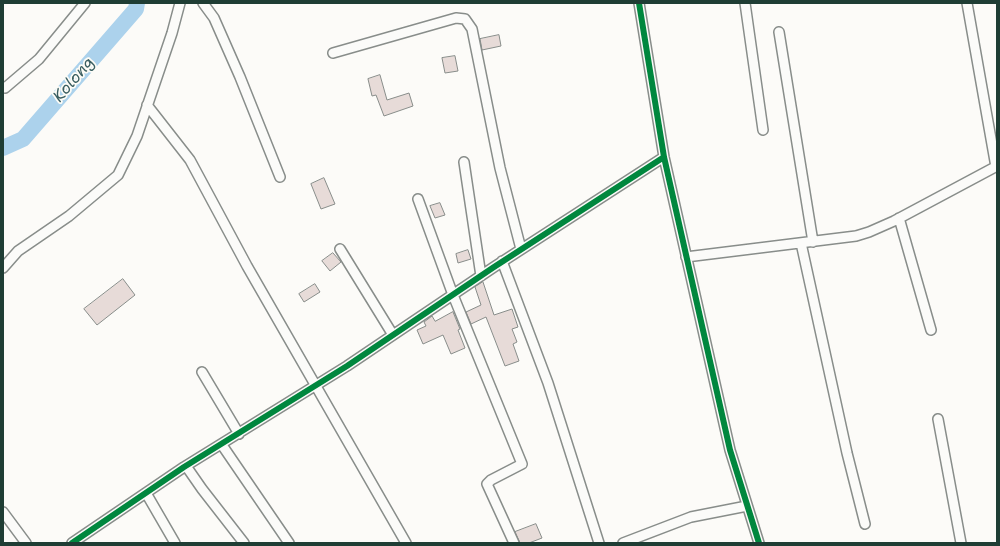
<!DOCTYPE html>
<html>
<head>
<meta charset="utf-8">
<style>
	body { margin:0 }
	#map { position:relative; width:1000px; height:546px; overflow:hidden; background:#fcfbf8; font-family:"Shantell Sans",sans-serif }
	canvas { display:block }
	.frame { position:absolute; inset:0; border:4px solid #1f3d34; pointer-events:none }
</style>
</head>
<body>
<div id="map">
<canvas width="1000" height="546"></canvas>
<div class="frame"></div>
</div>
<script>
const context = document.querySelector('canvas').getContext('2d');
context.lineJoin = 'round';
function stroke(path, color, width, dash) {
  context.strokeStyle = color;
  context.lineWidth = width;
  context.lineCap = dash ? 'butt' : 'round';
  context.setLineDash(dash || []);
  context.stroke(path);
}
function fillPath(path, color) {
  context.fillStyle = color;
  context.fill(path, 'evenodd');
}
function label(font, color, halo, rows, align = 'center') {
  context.font = font + ' "Shantell Sans",sans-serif';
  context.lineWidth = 3.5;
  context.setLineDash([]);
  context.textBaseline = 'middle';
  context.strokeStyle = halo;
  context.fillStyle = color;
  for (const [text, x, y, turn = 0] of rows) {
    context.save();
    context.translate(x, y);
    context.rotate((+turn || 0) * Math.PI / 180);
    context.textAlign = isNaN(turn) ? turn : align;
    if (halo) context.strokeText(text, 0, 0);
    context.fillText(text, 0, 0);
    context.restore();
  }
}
const river = new Path2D(`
	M3 148 23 139 136 9 137 3`);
const building = new Path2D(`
	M499 35 501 46 482 50 480 39Z
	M455 56 458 71 445 73 442 58Z
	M380 75 387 100 409 93 413 106 384 116 376 95 372 96 368 79Z
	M324 178 335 204 321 209 311 184Z
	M440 203 445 215 435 218 430 206Z
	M468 250 471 259 458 263 456 254Z
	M333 253 341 262 330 271 322 261Z
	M123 279 135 295 97 325 84 309Z
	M483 282 494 315 512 309 518 327 512 329 517 342 513 344 519 361 505 366 486 317 471 324 466 312 481 305 475 287Z
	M315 284 320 292 304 302 299 294Z
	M453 312 460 329 458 330 465 348 451 354 443 335 423 344 417 330 426 326 424 322 432 316 435 321Z
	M536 524 542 538 529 543H520L515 532Z`);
const minor = new Path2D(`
	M203 3 214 18 240 77 280 177
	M639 3 664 157 730 450 759 543
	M745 3 763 130
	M967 3 996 167
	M779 32 813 242
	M333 53 456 18 465 19 472 29 500 168 521 249
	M3 87 5 88 39 59 85 3
	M147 105 190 160 247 266 406 543
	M464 162 481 276
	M418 199 453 295 522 464 491 480 487 484 514 543
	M899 218 931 330
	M801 243 847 453 865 524
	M340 249 393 335
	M686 257 856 236 869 232 894 221 997 166
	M502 261 548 383 599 543
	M3 268 18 251 69 216 118 175 137 136 172 33 180 3
	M202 372 239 434
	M938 419 961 543
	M222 445 289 543
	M186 466 202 489 244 543
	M146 493 175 543
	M3 512 26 543
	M72 543 184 467 347 366 494 267 664 157
	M623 543 691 517 747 506`);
const cycleway = new Path2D(`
	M639 3 664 157 730 450 759 543
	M72 543 184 467 347 366 494 267 664 157`);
const waterNames = [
	["Kolong",74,80,-49]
];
stroke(river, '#acd2ec', 16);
fillPath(building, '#e7dbd8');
stroke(building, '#888d8a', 1);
stroke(minor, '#888d8a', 12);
stroke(minor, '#fbfbf9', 9);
stroke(cycleway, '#00873e', 6);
label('italic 16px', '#3a5e61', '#fdfcf7', waterNames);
</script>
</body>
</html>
